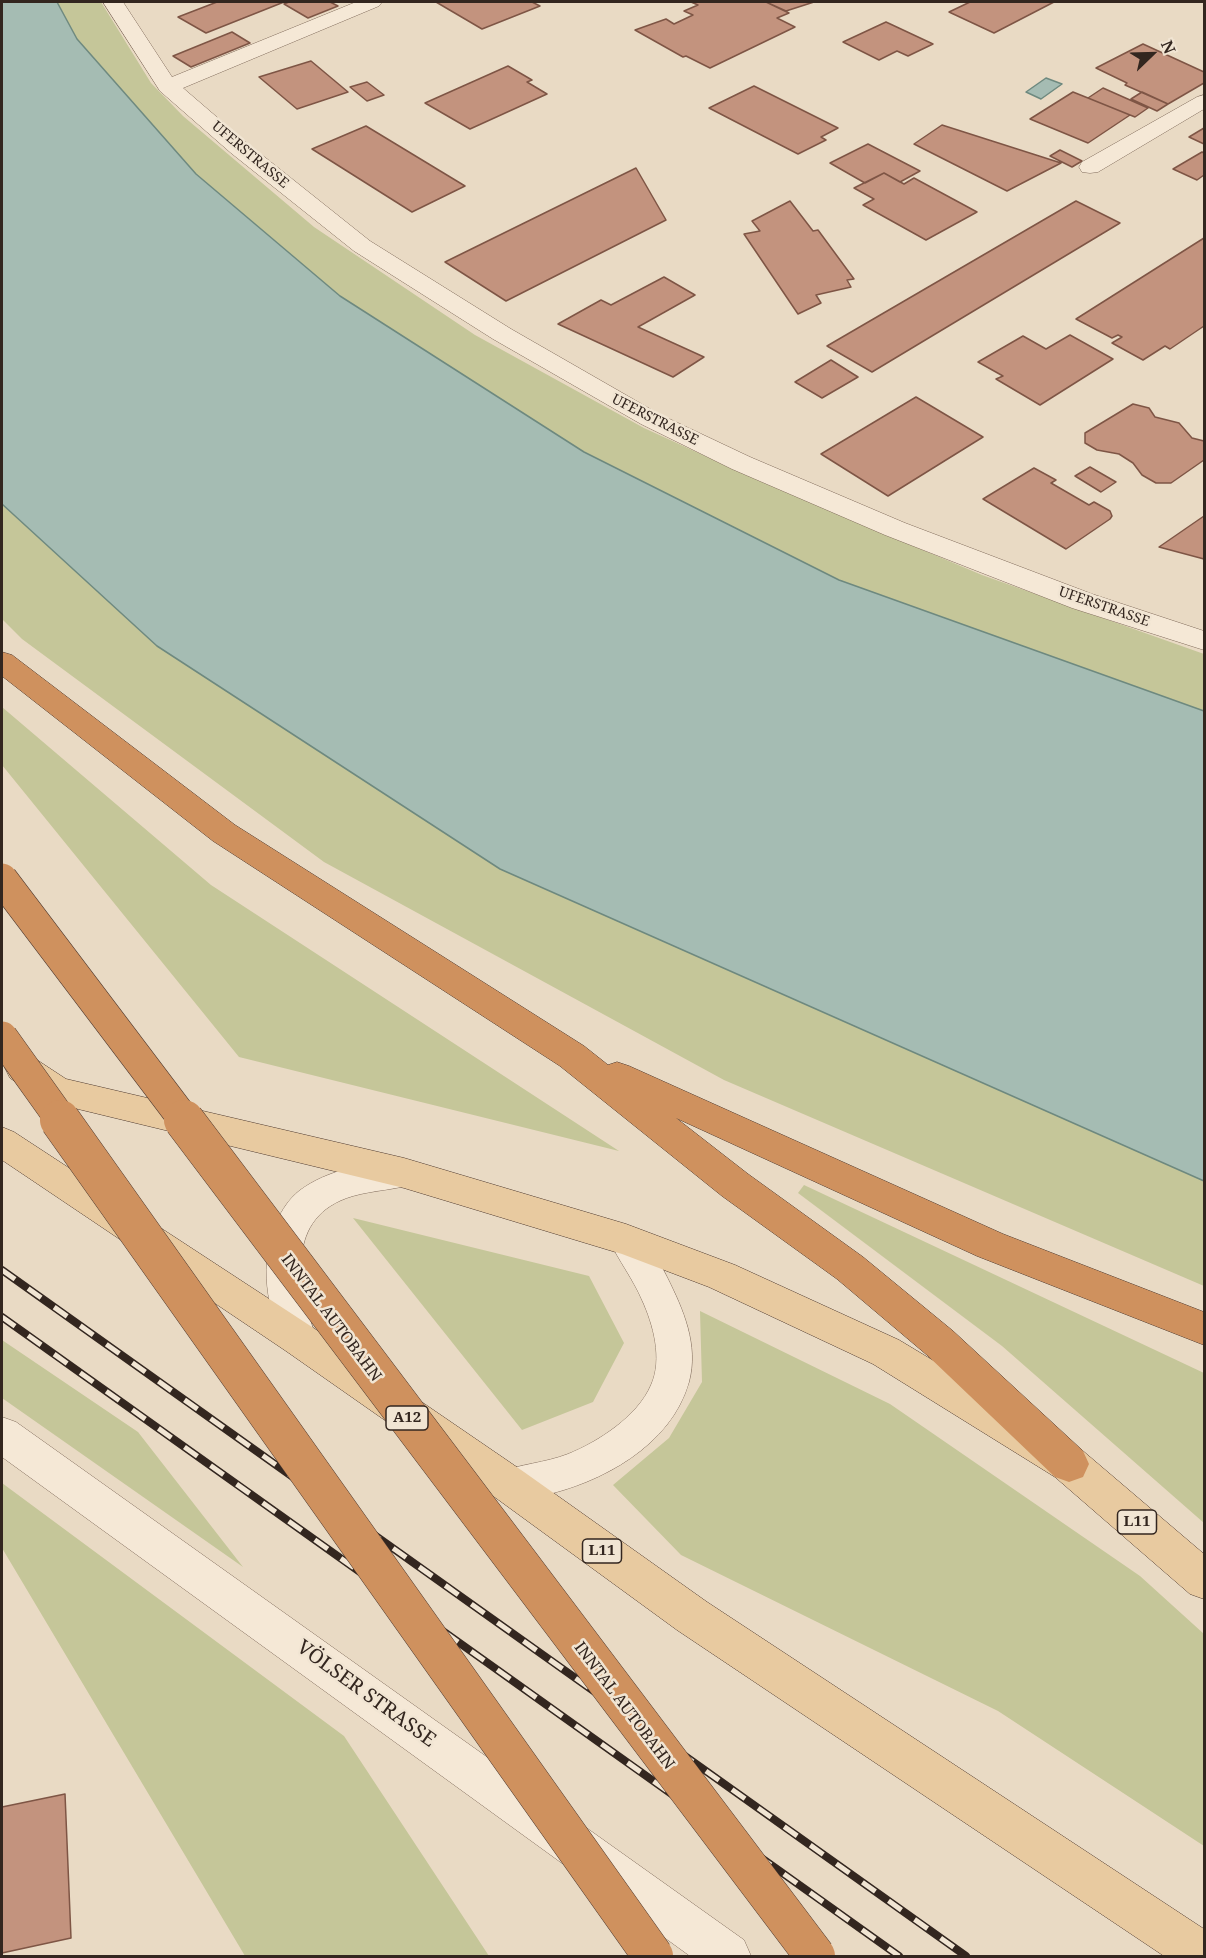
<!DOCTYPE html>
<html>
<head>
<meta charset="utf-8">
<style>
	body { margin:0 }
	#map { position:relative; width:1206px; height:1958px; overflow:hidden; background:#e9dac4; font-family:"Noto Serif",serif }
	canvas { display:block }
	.frame { position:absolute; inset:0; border:3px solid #33261f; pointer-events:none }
	.north { position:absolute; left:1122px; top:24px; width:60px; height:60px; -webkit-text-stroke:4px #f1e5d3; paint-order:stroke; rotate:67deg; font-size:16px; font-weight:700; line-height:24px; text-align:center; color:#33261f }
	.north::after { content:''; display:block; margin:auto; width:21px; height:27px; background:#33261f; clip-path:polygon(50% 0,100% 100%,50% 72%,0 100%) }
</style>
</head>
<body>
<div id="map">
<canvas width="1206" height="1958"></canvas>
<div class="frame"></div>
<div class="north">N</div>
</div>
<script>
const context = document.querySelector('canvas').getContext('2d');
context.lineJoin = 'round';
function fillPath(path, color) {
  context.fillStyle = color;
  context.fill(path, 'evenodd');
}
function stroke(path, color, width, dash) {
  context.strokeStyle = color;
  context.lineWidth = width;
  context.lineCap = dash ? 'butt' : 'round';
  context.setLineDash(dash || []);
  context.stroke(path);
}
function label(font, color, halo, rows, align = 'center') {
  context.font = font + ' "Noto Serif",serif';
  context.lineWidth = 5;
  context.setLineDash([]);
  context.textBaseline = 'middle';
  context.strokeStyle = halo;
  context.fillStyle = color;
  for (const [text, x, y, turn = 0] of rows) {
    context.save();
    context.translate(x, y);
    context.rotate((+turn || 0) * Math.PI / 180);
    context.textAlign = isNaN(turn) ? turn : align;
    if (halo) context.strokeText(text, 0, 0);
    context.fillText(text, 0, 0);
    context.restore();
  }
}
const green = new Path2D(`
	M57 2H101L151 83 183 116 314 227 475 335 644 428 762 482 982 575 1204 654V711L839 580 584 452 340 296 196 174 77 39Z
	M2 504 157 646 500 869 1204 1181V1286L724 1080 324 862 22 639 2 619Z
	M2 707 211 885 619 1151 239 1057 2 765Z
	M804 1185 1204 1373V1523L1002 1346 798 1193Z
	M353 1218 589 1276 624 1343 593 1402 522 1430Z
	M700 1311 890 1404 1140 1576 1204 1634V1846L998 1711 681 1555 613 1485 669 1438 702 1382Z
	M2 1340 138 1432 243 1567 2 1398Z
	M2 1483 344 1736 489 1956H245L2 1548Z`);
const water = new Path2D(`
	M2 2H57L77 39 196 174 340 296 584 452 839 580 1204 711V1181L500 869 157 646 2 504Z
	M1046 78 1062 84 1041 99 1026 92Z`);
const building = new Path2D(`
	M217 2H284L206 33 178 17Z
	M289 2H330L338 6 308 18 284 4Z
	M436 2H532L540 6 482 29Z
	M691 2H766L789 13 777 18 795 27 710 68 686 56 683 57 635 30 666 19 674 24 693 15 684 11 698 5Z
	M766 2H814L786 11Z
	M970 2H1054L994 33 949 12Z
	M886 22 933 44 908 56 897 51 879 60 843 42Z
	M232 32 250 43 191 67 173 56Z
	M1143 44 1204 72V83L1168 104 1125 85 1127 83 1096 68Z
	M311 61 348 92 297 109 259 77Z
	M508 66 532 80 527 82 547 94 470 129 425 103Z
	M367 82 384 95 367 101 350 87Z
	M754 86 838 128 821 137 826 140 798 154 709 108Z
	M1103 88 1148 108 1135 117 1088 98Z
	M1073 92 1088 98 1130 115 1088 143 1030 119Z
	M1142 92 1168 104 1157 111 1131 99Z
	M942 125 1061 163 1007 191 914 144Z
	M366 126 465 186 412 212 312 149Z
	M1204 128V144L1189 137Z
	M868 144 920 171 900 182 884 173 865 183 830 163Z
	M1060 150 1082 161 1072 167 1050 156Z
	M1202 152 1204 153V175L1197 180 1173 169Z
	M636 168 666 220 506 301 445 262Z
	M884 173 904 184 914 178 977 212 926 240 863 205 874 199 854 188Z
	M790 201 813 231 818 230 854 279 847 280 851 287 816 295 821 303 798 314 744 234 760 231 752 221Z
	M1076 201 1120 223 872 372 827 346Z
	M1204 238V326L1170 349 1165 346 1143 360 1112 343 1122 337 1118 335 1112 338 1076 319Z
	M664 277 695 295 638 327 704 357 673 377 558 324 601 300 611 305Z
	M1070 335 1113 359 1040 405 996 379 1003 376 978 362 1023 336 1046 349Z
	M831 360 858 377 822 398 795 382Z
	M916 397 983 437 888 496 821 454Z
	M1133 404 1149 408 1155 417 1179 423 1192 438 1204 441V460L1171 483H1156L1142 475 1133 463 1119 454 1097 450 1085 443V433Z
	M1090 467 1116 482 1101 492 1075 476Z
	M1034 468 1056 480 1051 483 1089 505 1094 502 1110 511 1112 516 1110 519 1066 549 983 499Z
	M1204 516V559L1159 547Z
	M65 1794 71 1938 2 1953V1807Z`);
const lane = new Path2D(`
	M1204 95V109L1098 172 1090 173 1082 172 1079 167 1082 162 1197 97Z
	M404 1159 416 1163 421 1173 416 1183C396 1190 374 1190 353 1196 284 1216 297 1287 317 1339L312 1350 299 1355 286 1350C267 1309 258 1264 277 1221 282 1210 289 1199 299 1191 328 1169 368 1163 404 1159Z
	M626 1225C630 1226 636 1228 639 1230 648 1239 661 1265 667 1277 683 1309 699 1345 689 1382 671 1446 601 1483 541 1496 523 1500 514 1504 497 1497L491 1485 497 1473C520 1464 545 1463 568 1454 598 1442 638 1416 651 1385 663 1359 653 1324 642 1300 633 1279 619 1261 609 1240L614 1229Z`);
const street = new Path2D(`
	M103 2H123L172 77 356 2H382L379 6 183 88 247 143 370 241 511 329 659 414 750 457 905 523 1092 594 1204 631V650L1072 608 885 535 732 469 641 424 493 339 354 251 231 153 160 91Z
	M2 1417 16 1422 744 1940 751 1956H690L2 1457Z`);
const primary = new Path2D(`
	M22 1054 34 1058 66 1079 404 1158 626 1224 735 1265 899 1340 1083 1451 1204 1554V1599L1190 1594 1055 1477 873 1364 709 1287 622 1254 404 1188 45 1101 10 1078 5 1068 10 1058Z
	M2 1127 14 1132 312 1327 524 1472 707 1602 1204 1929V1956H1164L677 1630 496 1498 286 1351 2 1160Z`);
const highway = new Path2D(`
	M2 652 12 655 235 825 584 1046 608 1065 617 1062 629 1066 1003 1234 1204 1312V1345L977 1256 676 1118 748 1174 863 1257 953 1331 1083 1451 1089 1464 1083 1477 1069 1482 1055 1477 927 1355 837 1279 722 1196 560 1066 213 841 2 676Z`);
const rail = new Path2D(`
	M2 1270 966 1956
	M2 1317 899 1956`);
const highwayBridgeFar1 = new Path2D(`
	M2 879 185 1121
	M2 1037 62 1121`);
const highwayBridge = new Path2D(`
	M60 1120 653 1956
	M184 1120 815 1956`);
const farStreetnames = [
	["UFERSTRASSE",250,155,40],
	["UFERSTRASSE",655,420,27],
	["UFERSTRASSE",1104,607,19]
];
const shields = [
	[407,1418,42],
	[1137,1522,39],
	[602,1551,39]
];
const shieldNames = [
	["A12",407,1418],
	["L11",1137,1522],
	["L11",602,1551]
];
const streetNames = [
	["INNTAL AUTOBAHN",331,1318,53],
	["INNTAL AUTOBAHN",624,1706,53]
];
const nearStreetnames = [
	["VÖLSER STRASSE",366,1694,36]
];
fillPath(green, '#c5c699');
fillPath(water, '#a5bcb3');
stroke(water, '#6e897f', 1.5);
fillPath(building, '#c3937e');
stroke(building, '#7e5545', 1.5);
stroke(lane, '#816c5c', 1);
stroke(street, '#816c5c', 1);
stroke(primary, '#503b30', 1);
stroke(highway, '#503b30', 1);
fillPath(lane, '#f5e8d6');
fillPath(street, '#f5e8d6');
fillPath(primary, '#e8caa0');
fillPath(highway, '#cf915e');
stroke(rail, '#33261f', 8);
stroke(rail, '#f1e5d3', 5, [16]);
stroke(highwayBridgeFar1, '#503b30', 32, []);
stroke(highwayBridge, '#503b30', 41, []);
stroke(highwayBridgeFar1, '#cf915e', 31);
stroke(highwayBridge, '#cf915e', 40);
label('14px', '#33261f', '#f1e5d3', farStreetnames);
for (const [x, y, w] of shields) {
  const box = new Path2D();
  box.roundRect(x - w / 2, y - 12, w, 24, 4.5);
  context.fillStyle = '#f1e5d3';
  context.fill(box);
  stroke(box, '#33261f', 1.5);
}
label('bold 15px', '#33261f', null, shieldNames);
label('16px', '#33261f', '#f1e5d3', streetNames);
label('20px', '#33261f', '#f1e5d3', nearStreetnames);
</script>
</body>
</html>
